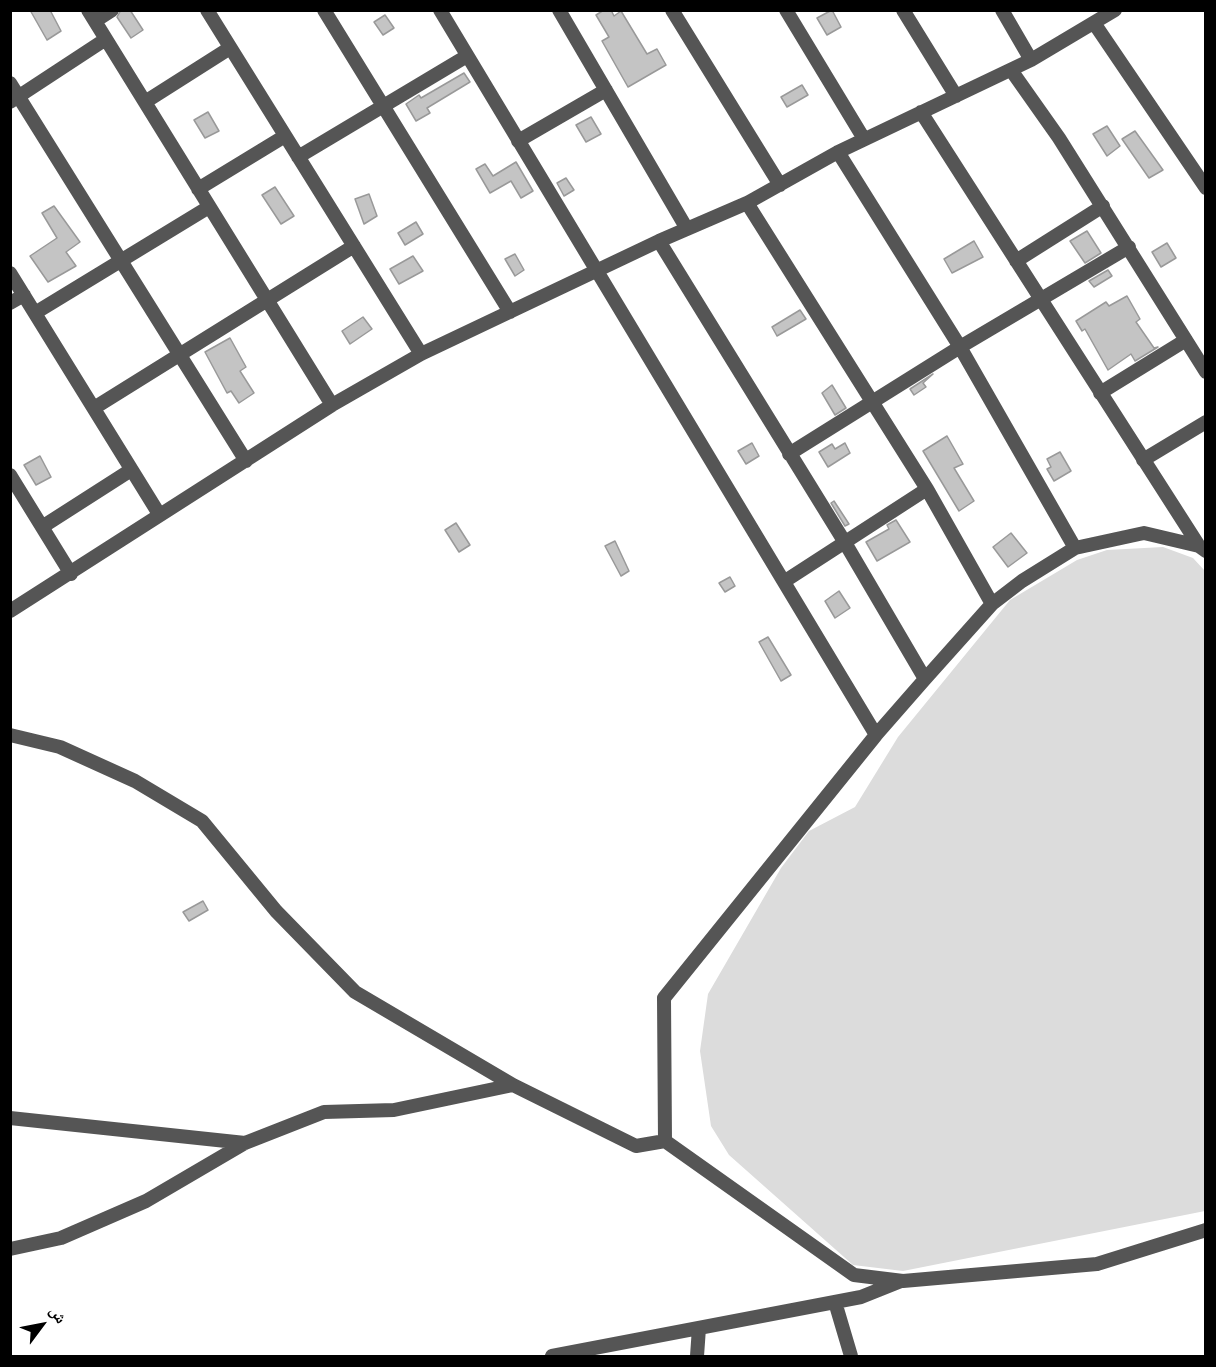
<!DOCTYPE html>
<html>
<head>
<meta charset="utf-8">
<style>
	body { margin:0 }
	#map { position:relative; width:1216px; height:1367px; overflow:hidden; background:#fff; font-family:Overpass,"Noto Naskh Arabic",sans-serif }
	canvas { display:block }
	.frame { position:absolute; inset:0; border:12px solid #000; pointer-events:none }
	.north { position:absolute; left:12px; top:1295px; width:60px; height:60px; -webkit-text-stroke:4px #fff; paint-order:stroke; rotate:58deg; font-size:16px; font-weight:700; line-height:24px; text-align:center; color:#000 }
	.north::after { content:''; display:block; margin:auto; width:21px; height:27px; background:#000; clip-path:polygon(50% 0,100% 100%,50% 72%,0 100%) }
</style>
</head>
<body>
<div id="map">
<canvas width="1216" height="1367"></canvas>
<div class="frame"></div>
<div class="north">ش</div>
</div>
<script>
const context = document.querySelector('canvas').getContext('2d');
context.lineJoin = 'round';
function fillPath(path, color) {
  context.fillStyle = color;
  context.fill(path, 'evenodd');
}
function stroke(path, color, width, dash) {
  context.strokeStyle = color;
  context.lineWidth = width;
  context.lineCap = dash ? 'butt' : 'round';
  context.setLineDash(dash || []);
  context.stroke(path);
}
const green = new Path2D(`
	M1163 547 1193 558 1205 571V1211L903 1271 853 1265 729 1155 711 1126 700 1051 708 994 781 868 809 831 855 807 898 737 1010 600 1077 560 1107 550Z`);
const building = new Path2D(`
	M30 10H50L61 31 47 40Z
	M121 10H130L143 30 131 38 117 17Z
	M604 10H611L614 16 621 11 647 54 657 49 666 65 628 87 602 41 609 37 596 15Z
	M832 10 841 27 827 35 817 18Z
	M385 15 394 28 383 35 374 22Z
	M464 73 470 82 427 108 430 113 416 121 406 104 419 95 421 98Z
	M802 85 808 95 787 107 781 97Z
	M208 112 219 131 205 138 194 120Z
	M591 117 601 134 586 142 576 125Z
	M1107 126 1120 146 1107 156 1093 134Z
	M1135 131 1163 170 1149 178 1122 139Z
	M516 162 533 191 521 198 511 181 490 193 476 169 485 164 493 176Z
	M566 178 574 190 564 196 557 183Z
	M275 187 294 216 281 224 262 195Z
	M369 194 377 216 364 224 355 199Z
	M54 206 80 242 66 252 76 266 48 282 30 256 57 238 42 213Z
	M416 222 423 234 405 245 398 233Z
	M1087 231 1101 253 1085 263 1070 241Z
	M974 241 983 257 952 273 944 259Z
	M1167 243 1176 258 1161 267 1152 252Z
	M515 254 524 270 515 276 505 259Z
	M413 256 423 271 399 284 390 269Z
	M1108 270 1112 276 1094 287 1089 281Z
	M1127 296 1140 319 1136 322 1154 348 1158 347 1135 361 1131 354 1108 370 1085 329 1082 331 1076 321 1106 302 1109 306Z
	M800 310 806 319 777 336 772 327Z
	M363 317 372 329 350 344 342 331Z
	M230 338 246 367 240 371 254 393 239 403 231 391 227 393 205 352Z
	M933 374 923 383 926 387 914 395 910 389Z
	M832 385 846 408 835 415 822 393Z
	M947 436 963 464 954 468 974 501 959 511 923 451Z
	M752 443 759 456 746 464 738 451Z
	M845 443 850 453 828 467 819 452 832 444 835 449Z
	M1060 452 1071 471 1054 481 1047 469 1051 467 1047 459Z
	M40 456 51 477 36 485 24 465Z
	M834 501 849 524 845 526 831 503Z
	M896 520 910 542 877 561 866 542 889 529 887 525Z
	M456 523 470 545 459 552 445 530Z
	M1011 533 1027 553 1008 567 993 547Z
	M615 541 629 571 621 576 605 546Z
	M730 577 735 586 725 592 719 583Z
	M839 591 850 608 835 618 825 601Z
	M768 637 791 675 781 681 759 642Z
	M203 901 208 910 189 921 183 912Z`);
const minor = new Path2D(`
	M88 10 332 405
	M207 10 421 354
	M324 10 510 312
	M440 10 876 735
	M559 10 687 229
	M672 10 780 185
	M786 10 864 139
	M903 10 956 96
	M1002 10 1031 60
	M95 21 112 10
	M1094 23 1206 188
	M1011 70 1059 138 1206 372
	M10 83 246 461
	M10 102 106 39
	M145 102 230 48
	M921 112 1199 546
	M518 141 606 90
	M838 152 960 347 1075 548
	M298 157 467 56
	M198 189 285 136
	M747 203 927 489 992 604
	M659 241 844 541 925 679
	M1016 261 1103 206
	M10 273 159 514
	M10 303 24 295
	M35 313 209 207
	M1100 393 1186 340
	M94 408 354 246
	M789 454 960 347 1129 247
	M1143 460 1206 422
	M10 475 71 574
	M42 527 131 470
	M785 581 927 489
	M10 611 332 405 421 354 659 241 747 203 838 152 1031 60 1115 10
	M10 735 60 747 135 781 202 821 276 911 355 992 513 1085 636 1146 665 1141 854 1275 903 1281 1097 1264 1206 1230
	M10 1118 245 1143
	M665 1141 664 998 876 735 925 679 992 604 1022 581 1075 548 1144 533 1199 546 1206 551
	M10 1249 61 1238 146 1201 245 1143 324 1112 394 1110 513 1085
	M835 1302 851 1356
	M552 1356 861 1297 901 1281
	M697 1356 699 1328`);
fillPath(green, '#dcdcdc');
fillPath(building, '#c4c4c4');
stroke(building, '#999', 1.5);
stroke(minor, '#555', 14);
</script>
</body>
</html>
